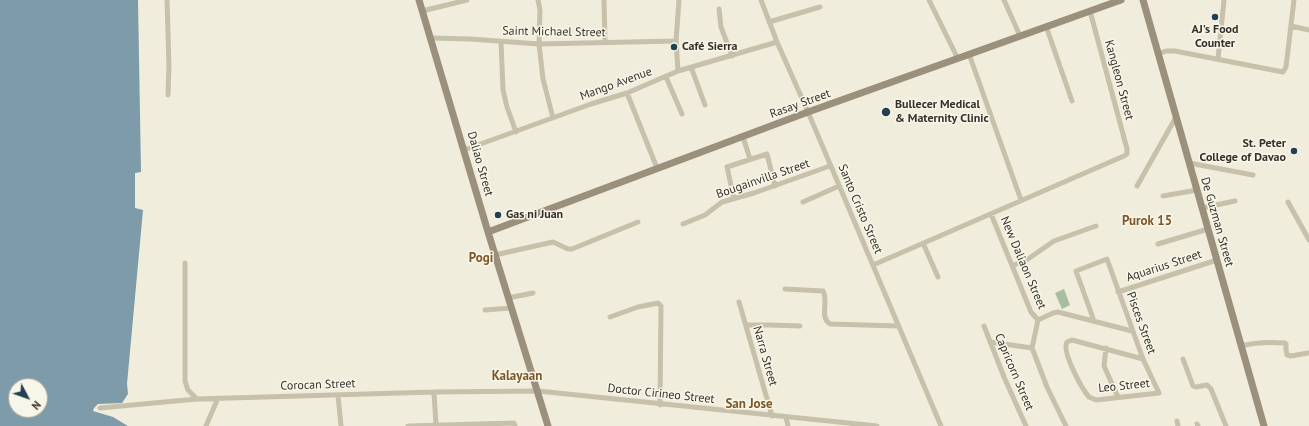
<!DOCTYPE html>
<html>
<head>
<meta charset="utf-8">
<style>
	body { margin:0 }
	#map { position:relative; width:1309px; height:426px; overflow:hidden; background:#f0eddd; font-family:"PT Sans",sans-serif }
	canvas { display:block }
	.north { position:absolute; left:8px; top:378px; width:40px; height:40px; box-sizing:border-box; background:#f8f6e9; border:1px solid #aaa79c; border-radius:50%; rotate:131deg; font-size:11px; font-weight:700; line-height:16px; text-align:center; color:#353029 }
	.north::after { content:''; display:block; margin:auto; width:14px; height:18px; background:#224053; clip-path:polygon(50% 0,100% 100%,50% 72%,0 100%) }
</style>
</head>
<body>
<div id="map">
<canvas width="1309" height="426"></canvas>
<div class="north">N</div>
</div>
<script>
const context = document.querySelector('canvas').getContext('2d');
context.lineJoin = 'round';
function fillPath(path, color) {
  context.fillStyle = color;
  context.fill(path, 'evenodd');
}
function stroke(path, color, width, dash) {
  context.strokeStyle = color;
  context.lineWidth = width;
  context.lineCap = dash ? 'butt' : 'round';
  context.setLineDash(dash || []);
  context.stroke(path);
}
function label(font, color, halo, rows, align = 'center') {
  context.font = font + ' "PT Sans",sans-serif';
  context.lineWidth = 3;
  context.setLineDash([]);
  context.textBaseline = 'middle';
  context.strokeStyle = halo;
  context.fillStyle = color;
  for (const [text, x, y, turn = 0] of rows) {
    context.save();
    context.translate(x, y);
    context.rotate((+turn || 0) * Math.PI / 180);
    context.textAlign = isNaN(turn) ? turn : align;
    if (halo) context.strokeText(text, 0, 0);
    context.fillText(text, 0, 0);
    context.restore();
  }
}
const green = new Path2D(`
	M1064 289 1070 305 1062 309 1055 293Z`);
const water = new Path2D(`
	M0 0H138L141 172 135 173V208L143 210 127 384 128 394 122 403 98 404 94 408 93 411 113 417 128 426H0ZM16 386H40V410H16Z`);
const street = new Path2D(`
	M167 0 169 66 168 95
	M538 0 540 10 539 44 543 79 553 118
	M604 0 605 43
	M761 0 777 42 808 112 941 426
	M929 0 958 59
	M1004 0 1020 36
	M719 9 721 27 732 56
	M422 11 467 0
	M769 22 820 7
	M1046 26 1072 101
	M1291 26 1309 30
	M431 38 470 39 539 44 676 41
	M501 42 503 90 507 107 516 132
	M969 54 1021 200
	M1158 54 1166 51H1175L1283 72 1286 67 1294 0
	M1218 59 1224 0
	M691 67 705 105
	M678 71 676 41 679 0
	M666 77 682 114
	M627 93 657 168
	M743 137 750 159
	M464 150 591 104 627 93 678 71 777 42
	M1189 163 1253 175
	M1137 186 1176 117
	M1163 196 1197 190
	M734 199 727 167 767 154 775 186
	M803 202 839 186
	M1288 202 1309 240
	M1202 208 1235 201
	M991 214 1031 312 1038 320
	M683 224 705 215 722 202 754 193 830 166
	M923 243 938 277
	M1158 244 1208 229
	M495 255 553 242 568 249H572L638 222
	M185 263V381L188 390 197 399
	M873 265 1124 156 1127 154V149L1090 11
	M1012 266 1028 259 1054 241 1096 226
	M785 289 823 291C829 301 819 317 830 324L898 326
	M1118 292 1217 260
	M508 298 533 293
	M739 302 772 416
	M485 310 511 308
	M610 317 638 307 658 303 661 306 660 405
	M1038 320 1032 348 1047 387 1066 426
	M1038 320 1053 313 1058 312 1132 331
	M1094 321 1076 271 1107 259 1143 359 1159 393 1096 400 1089 397C1082 389 1061 351 1067 342L1072 340 1143 359
	M746 325H770L800 326
	M984 326 1004 377 1026 426
	M990 342 1032 348
	M1241 346C1256 342 1270 342 1285 343L1286 344V350L1287 355 1291 356 1308 353
	M1106 348 1104 366 1118 397
	M1183 359 1193 386 1196 387 1207 385 1211 389 1226 426
	M434 392 436 425
	M338 395 341 426
	M100 408 197 399 434 392 538 391 877 426
	M786 417 788 426
	M1177 421 1178 426
	M1197 424 1198 426
	M206 426 218 398
	M408 426 514 423 515 426`);
const secondary = new Path2D(`
	M419 0 488 232 548 426
	M1143 0 1264 426
	M488 232 808 112 1121 0`);
const markers = [
	[1215,17,4,"#224053"],
	[674,47,4,"#224053"],
	[886,112,5,"#224053"],
	[1294,151,4,"#224053"],
	[498,215,4,"#224053"]
];
const poiNames = [
	["AJ's Food",1215,30,"center"],
	["Counter",1215,44,"center"],
	["Café Sierra",682,47],
	["Bullecer Medical",895,105],
	["& Maternity Clinic",895,119],
	["St. Peter",1286,144,"right"],
	["College of Davao",1286,158,"right"],
	["Gas ni Juan",506,215]
];
const streetNames = [
	["Saint Michael Street",554,32,1],
	["Kangleon Street",1119,80,75],
	["Mango Avenue",616,84,-20],
	["Rasay Street",800,104,-20],
	["Daliao Street",480,164,74],
	["Bougainvilla Street",763,179,-19],
	["Santo Cristo Street",860,209,67],
	["De Guzman Street",1217,222,74],
	["New Daliaon Street",1023,263,67],
	["Aquarius Street",1164,266,-18],
	["Pisces Street",1141,323,70],
	["Narra Street",765,356,74],
	["Capricorn Street",1014,372,67],
	["Corocan Street",318,385,-2],
	["Leo Street",1124,386,-6],
	["Doctor Cirineo Street",661,394,6]
];
const neighbourhoodNames = [
	["Purok 15",1147,221],
	["Pogi",481,258],
	["Kalayaan",517,376],
	["San Jose",749,404]
];
fillPath(green, '#a9be9e');
fillPath(water, '#7e9baa');
stroke(street, '#c7c0aa', 5);
stroke(secondary, '#9a907b', 7);
for (const [x, y, r, color] of markers) {
  const dot = new Path2D();
  dot.arc(x, y, r, 0, 2 * Math.PI);
  context.fillStyle = color;
  context.fill(dot);
  stroke(dot, '#f8f6e9', 1.5);
}
label('bold 12px', '#353029', '#f8f6e9', poiNames, 'left');
label('12px', '#353029', '#f8f6e9', streetNames);
label('bold 13px', '#7d5729', '#f8f6e9', neighbourhoodNames);
</script>
</body>
</html>
